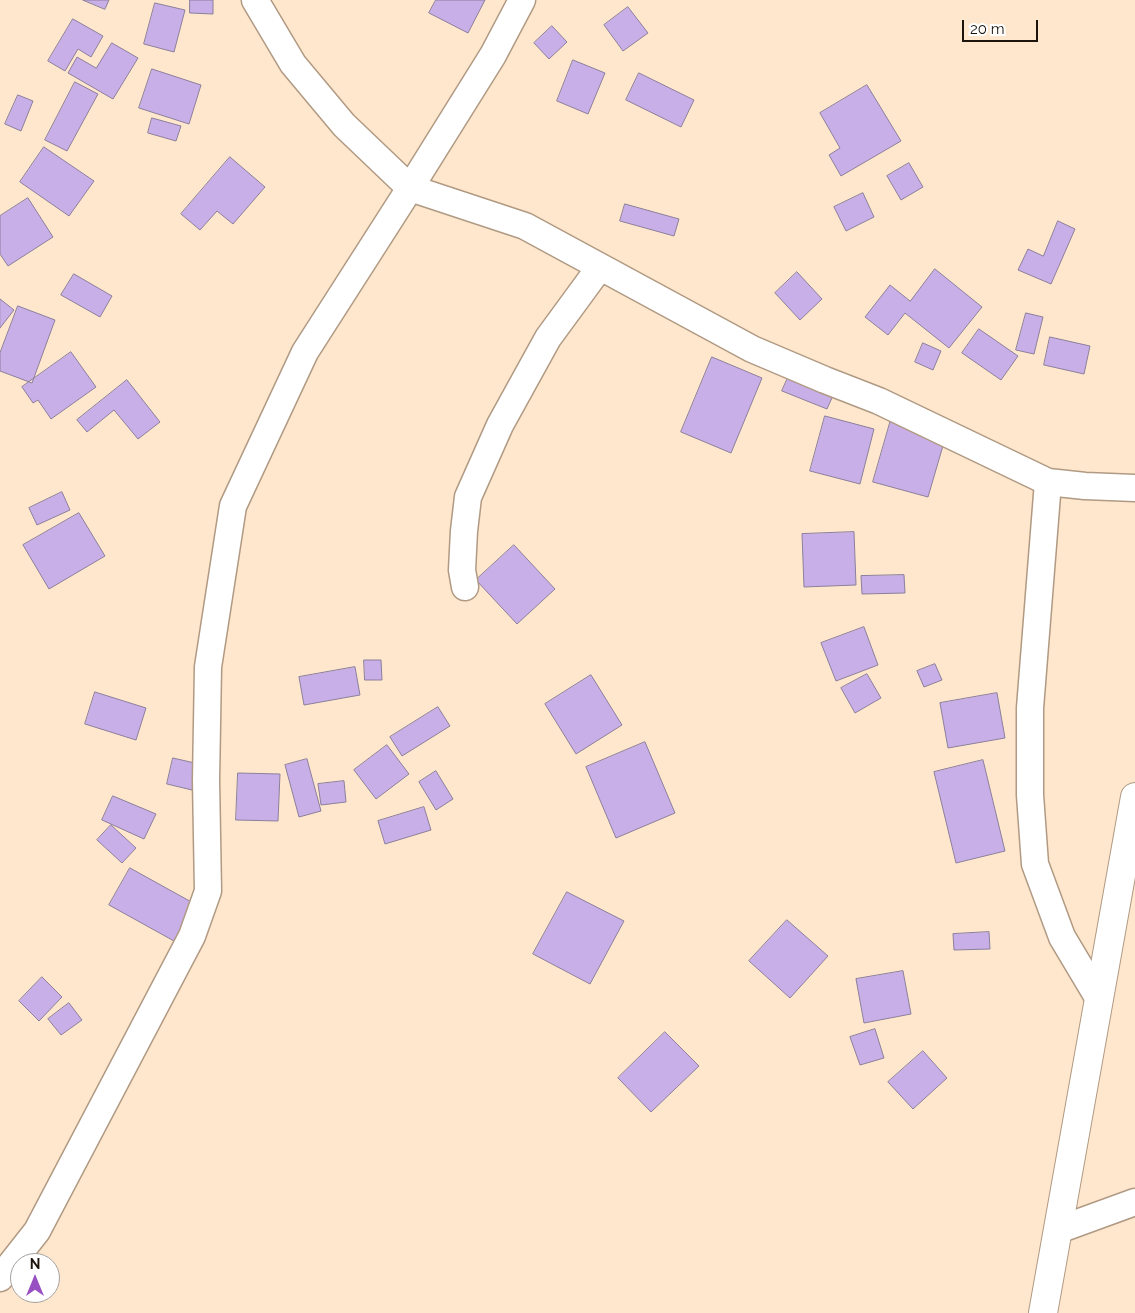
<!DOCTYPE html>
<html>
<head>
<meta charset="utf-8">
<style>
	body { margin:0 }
	#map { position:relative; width:1135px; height:1313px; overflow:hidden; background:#ffe7ce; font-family:Raleway,sans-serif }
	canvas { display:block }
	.north { position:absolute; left:10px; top:1253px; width:50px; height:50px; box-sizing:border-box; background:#fff; border:1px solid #a5a19e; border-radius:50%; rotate:0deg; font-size:14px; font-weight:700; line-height:20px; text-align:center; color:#1d150c }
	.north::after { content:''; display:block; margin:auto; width:18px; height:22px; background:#984fc2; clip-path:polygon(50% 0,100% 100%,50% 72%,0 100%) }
	.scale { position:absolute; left:962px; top:20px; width:76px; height:22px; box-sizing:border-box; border:2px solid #1d150c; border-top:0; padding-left:6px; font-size:15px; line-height:18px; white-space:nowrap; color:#1d150c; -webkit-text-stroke:4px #fff; paint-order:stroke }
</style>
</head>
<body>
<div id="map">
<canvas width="1135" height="1313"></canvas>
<div class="north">N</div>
<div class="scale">20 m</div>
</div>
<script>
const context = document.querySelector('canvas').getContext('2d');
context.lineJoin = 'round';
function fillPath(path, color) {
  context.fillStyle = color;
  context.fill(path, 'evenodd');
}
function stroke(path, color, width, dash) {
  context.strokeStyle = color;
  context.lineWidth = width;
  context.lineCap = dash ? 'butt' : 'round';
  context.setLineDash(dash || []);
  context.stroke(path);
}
const building = new Path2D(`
	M83 0H109L105 9Z
	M190 0H213V14L190 13Z
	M436 0H485L468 33 429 13Z
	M155 3 185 10 174 52 144 44Z
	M628 7 648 33 623 51 604 25Z
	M73 19 103 36 91 57 78 49 65 71 48 61Z
	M552 26 567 42 549 59 534 43Z
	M112 43 138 58 113 99 68 73 77 57 96 68Z
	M573 60 605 73 588 114 557 101Z
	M152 69 201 85 189 124 139 108Z
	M639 73 694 100 681 127 626 100Z
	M75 82 98 94 67 151 45 140Z
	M867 85 901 141 841 176 829 155 840 148 820 113Z
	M18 95 33 101 21 131 5 124Z
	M152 118 181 126 176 141 148 133Z
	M44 147 94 181 69 216 20 182Z
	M230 157 265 187 233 224 217 211 200 230 181 214Z
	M909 163 923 187 901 200 887 176Z
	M863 193 874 217 846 231 834 207Z
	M28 198 53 237 8 266 0 254V216Z
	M625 204 679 219 674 236 620 221Z
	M1058 221 1075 229 1051 284 1018 270 1028 249 1043 256Z
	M935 269 982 307 949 348 905 313 888 335 865 317 890 285 910 301Z
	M797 272 822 299 800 320 775 293Z
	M74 274 112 296 100 317 61 295Z
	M0 299 14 310 0 328Z
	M18 306 55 320 32 383 0 371V353Z
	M1026 313 1043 317 1034 354 1016 350Z
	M979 329 1018 356 1001 380 962 353Z
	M1050 337 1090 346 1084 374 1044 365Z
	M923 343 941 351 933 370 915 362Z
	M71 352 96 387 51 419 38 400 33 403 22 387Z
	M712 357 762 378 731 453 681 432Z
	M790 373 835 391 827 409 782 391Z
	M127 380 160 422 138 439 114 410 87 432 77 420Z
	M825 416 874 429 860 484 810 471Z
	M892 416 947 432 928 497 873 482Z
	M62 492 70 510 37 525 29 508Z
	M79 513 105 556 49 589 23 545Z
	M854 532 856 585 804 587 802 534Z
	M514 545 555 589 517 624 476 580Z
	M904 575 905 593 862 594 861 576Z
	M864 627 878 665 836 681 821 643Z
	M364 660H381L382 680H365Z
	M935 664 942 680 924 687 917 671Z
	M355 667 360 695 304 705 299 677Z
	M867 674 881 698 855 713 841 688Z
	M591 675 622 725 576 754 545 704Z
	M95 692 146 708 136 740 85 724Z
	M997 693 1005 738 948 748 940 703Z
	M438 707 450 726 402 756 390 737Z
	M645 742 675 813 616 838 586 767Z
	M387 745 409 774 376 799 354 770Z
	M173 758 199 764 192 790 167 784Z
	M307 759 321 811 299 817 285 765Z
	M983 760 1005 851 956 863 934 772Z
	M436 771 453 799 436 810 419 782Z
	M238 773 280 774 278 821 236 820Z
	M344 781 346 802 321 805 318 784Z
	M113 796 156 814 144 839 102 820Z
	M424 807 431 830 385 844 378 821Z
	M111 825 136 848 122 863 97 840Z
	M130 868 195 904 174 941 109 905Z
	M567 892 624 921 590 984 533 954Z
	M787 920 828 956 790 998 749 961Z
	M989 932 990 949 954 950 953 934Z
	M903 971 911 1014 864 1023 856 979Z
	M42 977 62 997 39 1021 19 1001Z
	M69 1003 82 1020 61 1035 48 1019Z
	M875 1029 884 1058 860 1065 850 1037Z
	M665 1032 699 1066 651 1112 618 1078Z
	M923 1051 947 1078 913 1109 888 1082Z`);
const street = new Path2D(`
	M255 0 293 64 344 125 410 188 525 226 752 349 825 380 879 401 1048 482 1085 486 1135 488
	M1048 482 1030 708V795L1035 864 1062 937 1099 999
	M465 587 462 570 464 531 468 497 500 425 548 338 600 267
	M1058 1230 1135 1202
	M0 1278 37 1231 192 936 208 891 206 780 208 667 233 506 305 352 410 188 493 55 522 0`);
const secondary = new Path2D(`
	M1043 1313 1135 797`);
fillPath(building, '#c8afe8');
stroke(building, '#8b7f9a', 1);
stroke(street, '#b09a83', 29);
stroke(secondary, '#b09a83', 30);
stroke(street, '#fff', 26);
stroke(secondary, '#fff', 28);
</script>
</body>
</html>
